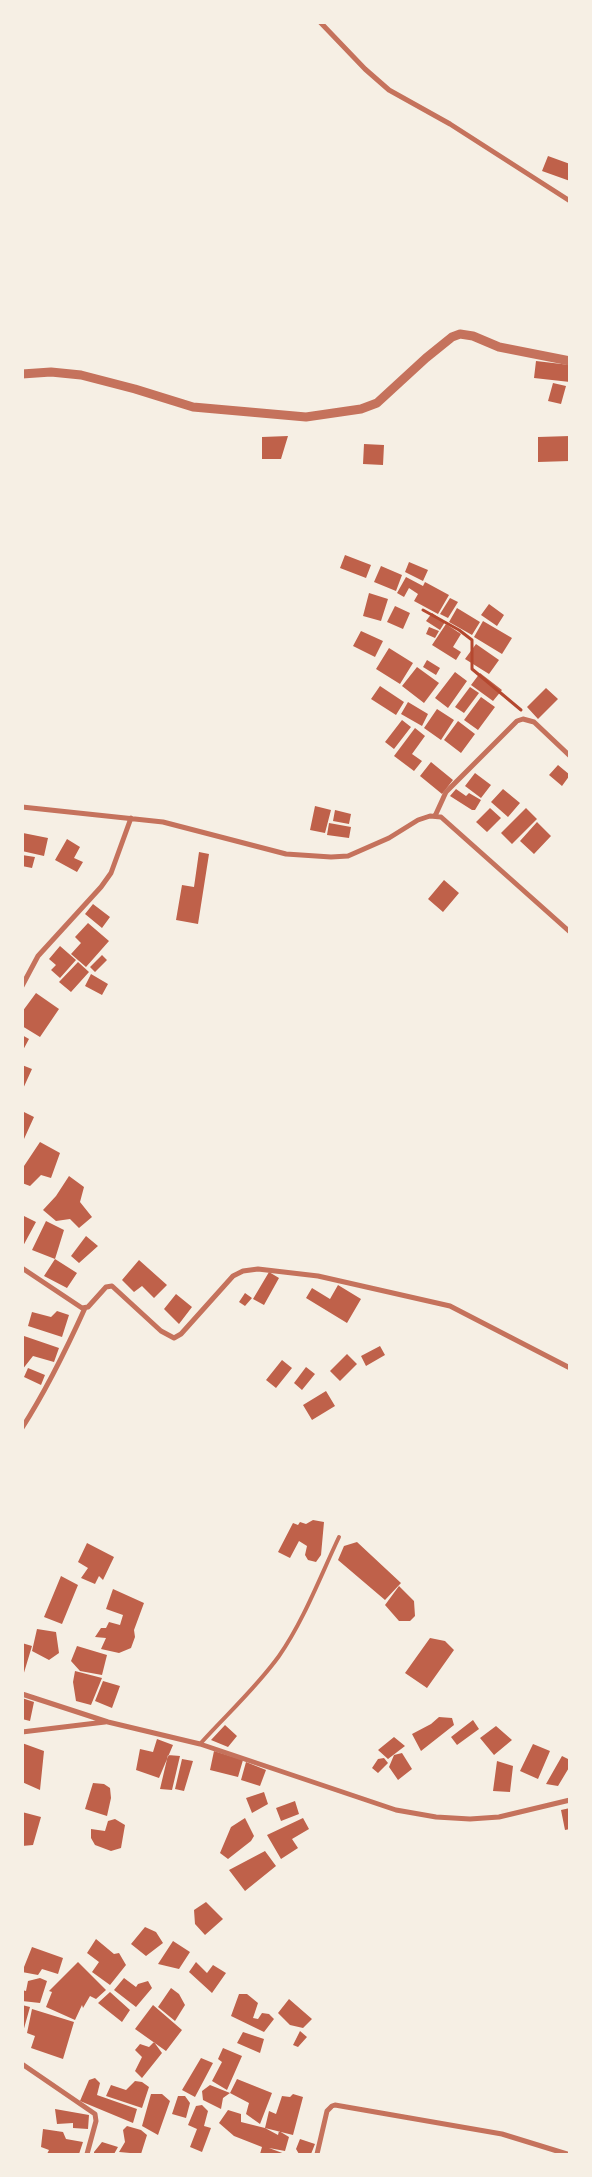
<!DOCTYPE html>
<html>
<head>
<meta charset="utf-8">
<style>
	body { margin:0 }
	#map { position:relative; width:592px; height:2177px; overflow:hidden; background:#f6efe4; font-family:Raleway,sans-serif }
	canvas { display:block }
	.frame { position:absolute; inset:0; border:24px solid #f6efe4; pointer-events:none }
</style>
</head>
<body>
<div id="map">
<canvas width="592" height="2177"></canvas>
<div class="frame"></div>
</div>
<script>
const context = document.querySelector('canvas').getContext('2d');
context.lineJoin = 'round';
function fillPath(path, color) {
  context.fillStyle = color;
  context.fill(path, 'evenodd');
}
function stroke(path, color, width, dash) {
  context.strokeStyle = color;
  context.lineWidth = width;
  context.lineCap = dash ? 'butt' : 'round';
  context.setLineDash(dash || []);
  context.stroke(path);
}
const building = new Path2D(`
	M548 156 570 164V181L542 171Z
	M536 361 570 365V382L534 378Z
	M553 383 566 386 561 404 548 401Z
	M288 436 281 459H262V437Z
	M570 436V461L538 462V437Z
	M364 444 384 445 383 465 363 464Z
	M345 555 371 565 366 578 340 568Z
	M409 562 428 570 423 581 405 572Z
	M381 566 402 575 396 591 374 582Z
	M406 577 423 586 425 582 449 595 438 614 414 601 418 594 409 588 404 597 397 593Z
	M369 593 388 599 381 621 363 616Z
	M450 598 458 602 448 618 440 614Z
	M489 604 504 615 497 626 481 615Z
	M395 606 410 613 403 629 387 622Z
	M457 608 480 622 472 635 449 622Z
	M432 613 445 622 440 630 426 621Z
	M483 621 512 638 502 654 474 637Z
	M446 624 461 634 453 647 461 652 456 660 432 645Z
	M429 627 439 631 435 638 426 634Z
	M361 631 383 641 375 657 353 646Z
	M476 644 499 660 489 674 465 659Z
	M389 648 413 663 400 684 376 669Z
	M427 660 440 668 436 675 423 667Z
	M417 667 439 683 424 703 402 686Z
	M455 672 467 681 448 708 435 698Z
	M480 673 502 690 493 701 471 685Z
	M380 686 404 702 396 715 371 699Z
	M470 687 479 693 464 713 455 707Z
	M546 688 558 699 538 719 527 707Z
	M481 697 495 707 478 730 464 720Z
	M408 702 428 714 422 726 401 714Z
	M437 709 454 720 441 740 424 728Z
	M402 720 411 727 394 749 385 742Z
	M458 721 475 734 461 753 444 740Z
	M415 728 425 736 412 754 422 761 414 771 394 756Z
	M431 762 453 780 442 794 420 776Z
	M558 765 570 775 562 786 549 775Z
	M475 773 491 785 481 798 465 786Z
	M456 789 466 796 469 793 481 800 475 810H472L450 796Z
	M503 789 520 803 508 817 491 802Z
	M315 806 331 810 325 833 310 830Z
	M490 808 501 818 487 832 476 822Z
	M526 808 537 819 512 844 501 833Z
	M335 810 351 814 349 824 333 821Z
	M537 822 551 836 534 854 520 841Z
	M329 823 351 827 349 838 327 835Z
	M23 833 48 838 44 856 22 851Z
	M67 839 80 847 74 858 83 862 77 872 55 860Z
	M199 852 209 854 198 924 176 920 182 885 194 887Z
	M22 855 35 857 32 868 22 866Z
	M444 880 459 893 443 912 428 899Z
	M93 904 110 917 102 928 85 914Z
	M88 923 109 941 86 967 71 954 81 943 75 937Z
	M60 946 76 960 60 978 51 970 56 965 49 959Z
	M102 955 107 960 95 972 90 967Z
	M78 962 89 972 71 992 59 982Z
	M91 974 108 984 102 995 85 986Z
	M36 993 59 1009 40 1037 22 1026V1012Z
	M22 1035 29 1039 22 1052Z
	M22 1065 32 1069 22 1091Z
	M22 1111 34 1117 24 1139 22 1138Z
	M40 1142 60 1153 51 1178 41 1175 30 1186 22 1183V1169Z
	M69 1176 84 1187 80 1202 92 1217 79 1228 70 1219 56 1221 43 1210 56 1196Z
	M22 1215 36 1222 22 1248Z
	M46 1221 64 1230 55 1259 32 1250Z
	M86 1236 98 1246 79 1263 71 1256Z
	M55 1259 77 1273 67 1288 44 1276Z
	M139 1260 167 1285 154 1298 142 1286 134 1292 122 1280Z
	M269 1272 279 1278 264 1305 253 1299Z
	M338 1285 361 1299 347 1323 306 1298 312 1288 330 1299Z
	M245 1293 252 1298 245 1306 239 1302Z
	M176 1294 192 1307 179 1324 164 1309Z
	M57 1311 69 1315 62 1337 28 1326 32 1312 51 1317Z
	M24 1336 59 1348 54 1362 33 1356 22 1370Z
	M380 1346 385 1355 366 1366 361 1356Z
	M347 1354 357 1364 340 1381 330 1371Z
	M282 1360 292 1368 276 1388 266 1380Z
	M306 1367 315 1374 302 1390 294 1383Z
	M28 1368 45 1375 41 1385 24 1377Z
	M326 1391 335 1406 312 1420 303 1405Z
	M313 1520 324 1522 321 1555 316 1562 308 1560 305 1555 307 1546 299 1541 290 1558 278 1552 293 1523 298 1525 300 1522 306 1524Z
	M357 1542 401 1583 385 1600 338 1560 344 1546Z
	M87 1543 114 1557 103 1580 99 1576 95 1584 81 1578 88 1568 78 1562Z
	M61 1576 78 1585 62 1624 44 1617Z
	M399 1586 414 1601 415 1616 410 1621H399L385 1605Z
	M113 1589 144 1603 134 1630 135 1637 131 1648 119 1653 101 1649 106 1638 95 1637 101 1628H106L109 1622 120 1625 123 1615 106 1609Z
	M37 1629 56 1632 59 1653 49 1660 32 1651Z
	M430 1638 445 1641 454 1650 427 1688 405 1673Z
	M22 1643 32 1646 23 1676H22Z
	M77 1646 107 1655 102 1675 80 1671 71 1661Z
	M75 1671 102 1678 91 1705 76 1701 73 1682Z
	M103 1681 120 1686 112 1708 95 1701Z
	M22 1698 34 1702 30 1721 22 1719Z
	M439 1717 452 1718 454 1725 421 1751 412 1734 431 1724Z
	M473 1720 479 1729 457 1745 451 1737Z
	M225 1725 237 1736 228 1747 211 1740Z
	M496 1726 512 1740 494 1755 480 1738Z
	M394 1737 405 1746 388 1759 378 1750Z
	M157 1739 173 1745 159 1778 136 1770 140 1749 153 1752Z
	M22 1743 44 1751 40 1790 22 1782Z
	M533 1744 550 1751 538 1779 520 1771Z
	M214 1751 243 1760 238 1777 210 1770Z
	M402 1753 412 1769 398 1780 389 1767 394 1755Z
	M168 1755 180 1756 172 1790 160 1789Z
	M562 1756 570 1760V1766L558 1786 546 1784Z
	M384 1758 388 1763 378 1773 372 1768 378 1759Z
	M182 1759 193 1761 184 1791 175 1789Z
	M497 1761 513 1766 510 1792 493 1791Z
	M246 1762 266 1770 260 1786 241 1780Z
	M93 1783 104 1784 110 1788 111 1798 107 1816 85 1809Z
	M264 1792 268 1804 252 1813 246 1798Z
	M295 1801 299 1814 281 1821 276 1808Z
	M570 1808V1829L565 1830 561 1810Z
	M22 1812 41 1817 33 1845 22 1846Z
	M245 1818 254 1836 251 1841 228 1859 220 1853 231 1827Z
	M303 1818 309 1829 292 1839 298 1848 281 1859 267 1835Z
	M115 1819 125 1825 121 1848 111 1851 95 1845 91 1838V1829L105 1831 108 1821Z
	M265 1851 276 1866 245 1891 229 1870Z
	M206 1902 223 1919 205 1935 195 1924 194 1910Z
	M145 1927 156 1932 163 1943 146 1956 131 1944Z
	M96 1939 114 1954 119 1953 126 1965 110 1985 92 1972 99 1962 87 1953Z
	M173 1941 190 1952 179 1969 158 1964Z
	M32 1947 63 1958 58 1974 42 1969 38 1975 22 1972Z
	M78 1962 106 1990 96 1999 90 1996 83 2008 82 2005 75 2020 46 2007 52 1992 49 1991Z
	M196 1962 207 1973 213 1965 226 1973 212 1993 189 1972Z
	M40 1978 47 1981 40 2003 22 2001V1990L26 1991 28 1981Z
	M124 1978 136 1987 138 1984 148 1981 152 1988 136 2007 114 1990Z
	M171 1988 179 1994 185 2005 175 2021 158 2007Z
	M110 1992 130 2010 122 2022 98 2003Z
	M239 1994H247L258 2003 253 2018 258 2019 262 2013 269 2014 274 2019 264 2032 231 2016Z
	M289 1999 312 2019 303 2028 290 2025 278 2013Z
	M22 2005 30 2007 23 2032H22Z
	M153 2005 182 2030 166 2051 135 2029Z
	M32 2009 74 2022 63 2059 31 2048 35 2036 27 2033Z
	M300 2031 307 2037 298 2047 293 2045Z
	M243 2032 264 2039 260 2053 237 2043Z
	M154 2042 162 2053 142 2078 135 2071 142 2057 135 2050 140 2044 149 2047Z
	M223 2048 242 2056 227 2090 212 2081 222 2062 218 2059Z
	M201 2058 213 2063 195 2097 182 2090Z
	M95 2078 100 2083 97 2095 137 2109 133 2123 80 2101 89 2080Z
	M237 2079 272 2093 260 2124 246 2114 249 2103 230 2093Z
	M135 2081 142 2082 149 2087 142 2108 106 2096 111 2085 126 2090Z
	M210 2085 230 2093 223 2098 221 2109 203 2100 202 2091Z
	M151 2094H162L170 2101 158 2135 142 2126Z
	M293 2094 303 2097 293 2135 265 2128 269 2111 276 2114 282 2096 290 2097Z
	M178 2096H185L190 2103 186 2118 172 2114Z
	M202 2105 208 2111 204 2126 211 2128 202 2152 190 2147 197 2129 188 2125 196 2106Z
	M55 2109 89 2115 88 2129 73 2128V2123L57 2124Z
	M228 2110 241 2114V2122L265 2128 278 2135 279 2131 289 2137 285 2151 269 2148 285 2154H260L262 2147 234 2136 219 2123Z
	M127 2126 141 2130 147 2135 141 2154 119 2152 125 2142 123 2130Z
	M43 2129 63 2132 66 2139 83 2142 79 2154H47L49 2150 41 2147Z
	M300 2139 315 2144 311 2154H299L296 2149Z
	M102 2142 118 2147 114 2154H94V2152Z`);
const path = new Path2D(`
	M423 610 459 630 472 640V669L521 710`);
const service = new Path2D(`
	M200 1744C226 1715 256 1688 279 1656 304 1620 320 1577 339 1537`);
const minor = new Path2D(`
	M320 22 365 69 389 90 450 124 570 201
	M22 807 163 822 286 854 331 857 348 856 389 838 418 820 430 816 441 817 570 932
	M435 816 446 792 517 721 523 719 534 722 570 756
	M22 986 38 956 101 887 111 873 131 818
	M22 1268 82 1308 88 1307 106 1287 112 1286 161 1331 174 1338 181 1334 233 1276 243 1271 258 1269 318 1276 450 1306 570 1368
	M22 1428C47 1389 66 1350 85 1308
	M22 1694 108 1722 200 1744 396 1810 436 1817 470 1819 499 1817 570 1800
	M22 1732 105 1722
	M22 2064 95 2114 96 2121 87 2154
	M317 2154 327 2111 332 2106 335 2105 502 2134 567 2154`);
const tertiary = new Path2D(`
	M22 374 51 372 81 375 135 389 193 407 306 417 361 409 377 403 426 358 452 337 460 334 473 336 499 347 570 361`);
fillPath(building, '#bf614a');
stroke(path, '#b5482f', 3);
stroke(service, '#c5725c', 4);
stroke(minor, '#c5725c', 5);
stroke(tertiary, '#c5725c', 9);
</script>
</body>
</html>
